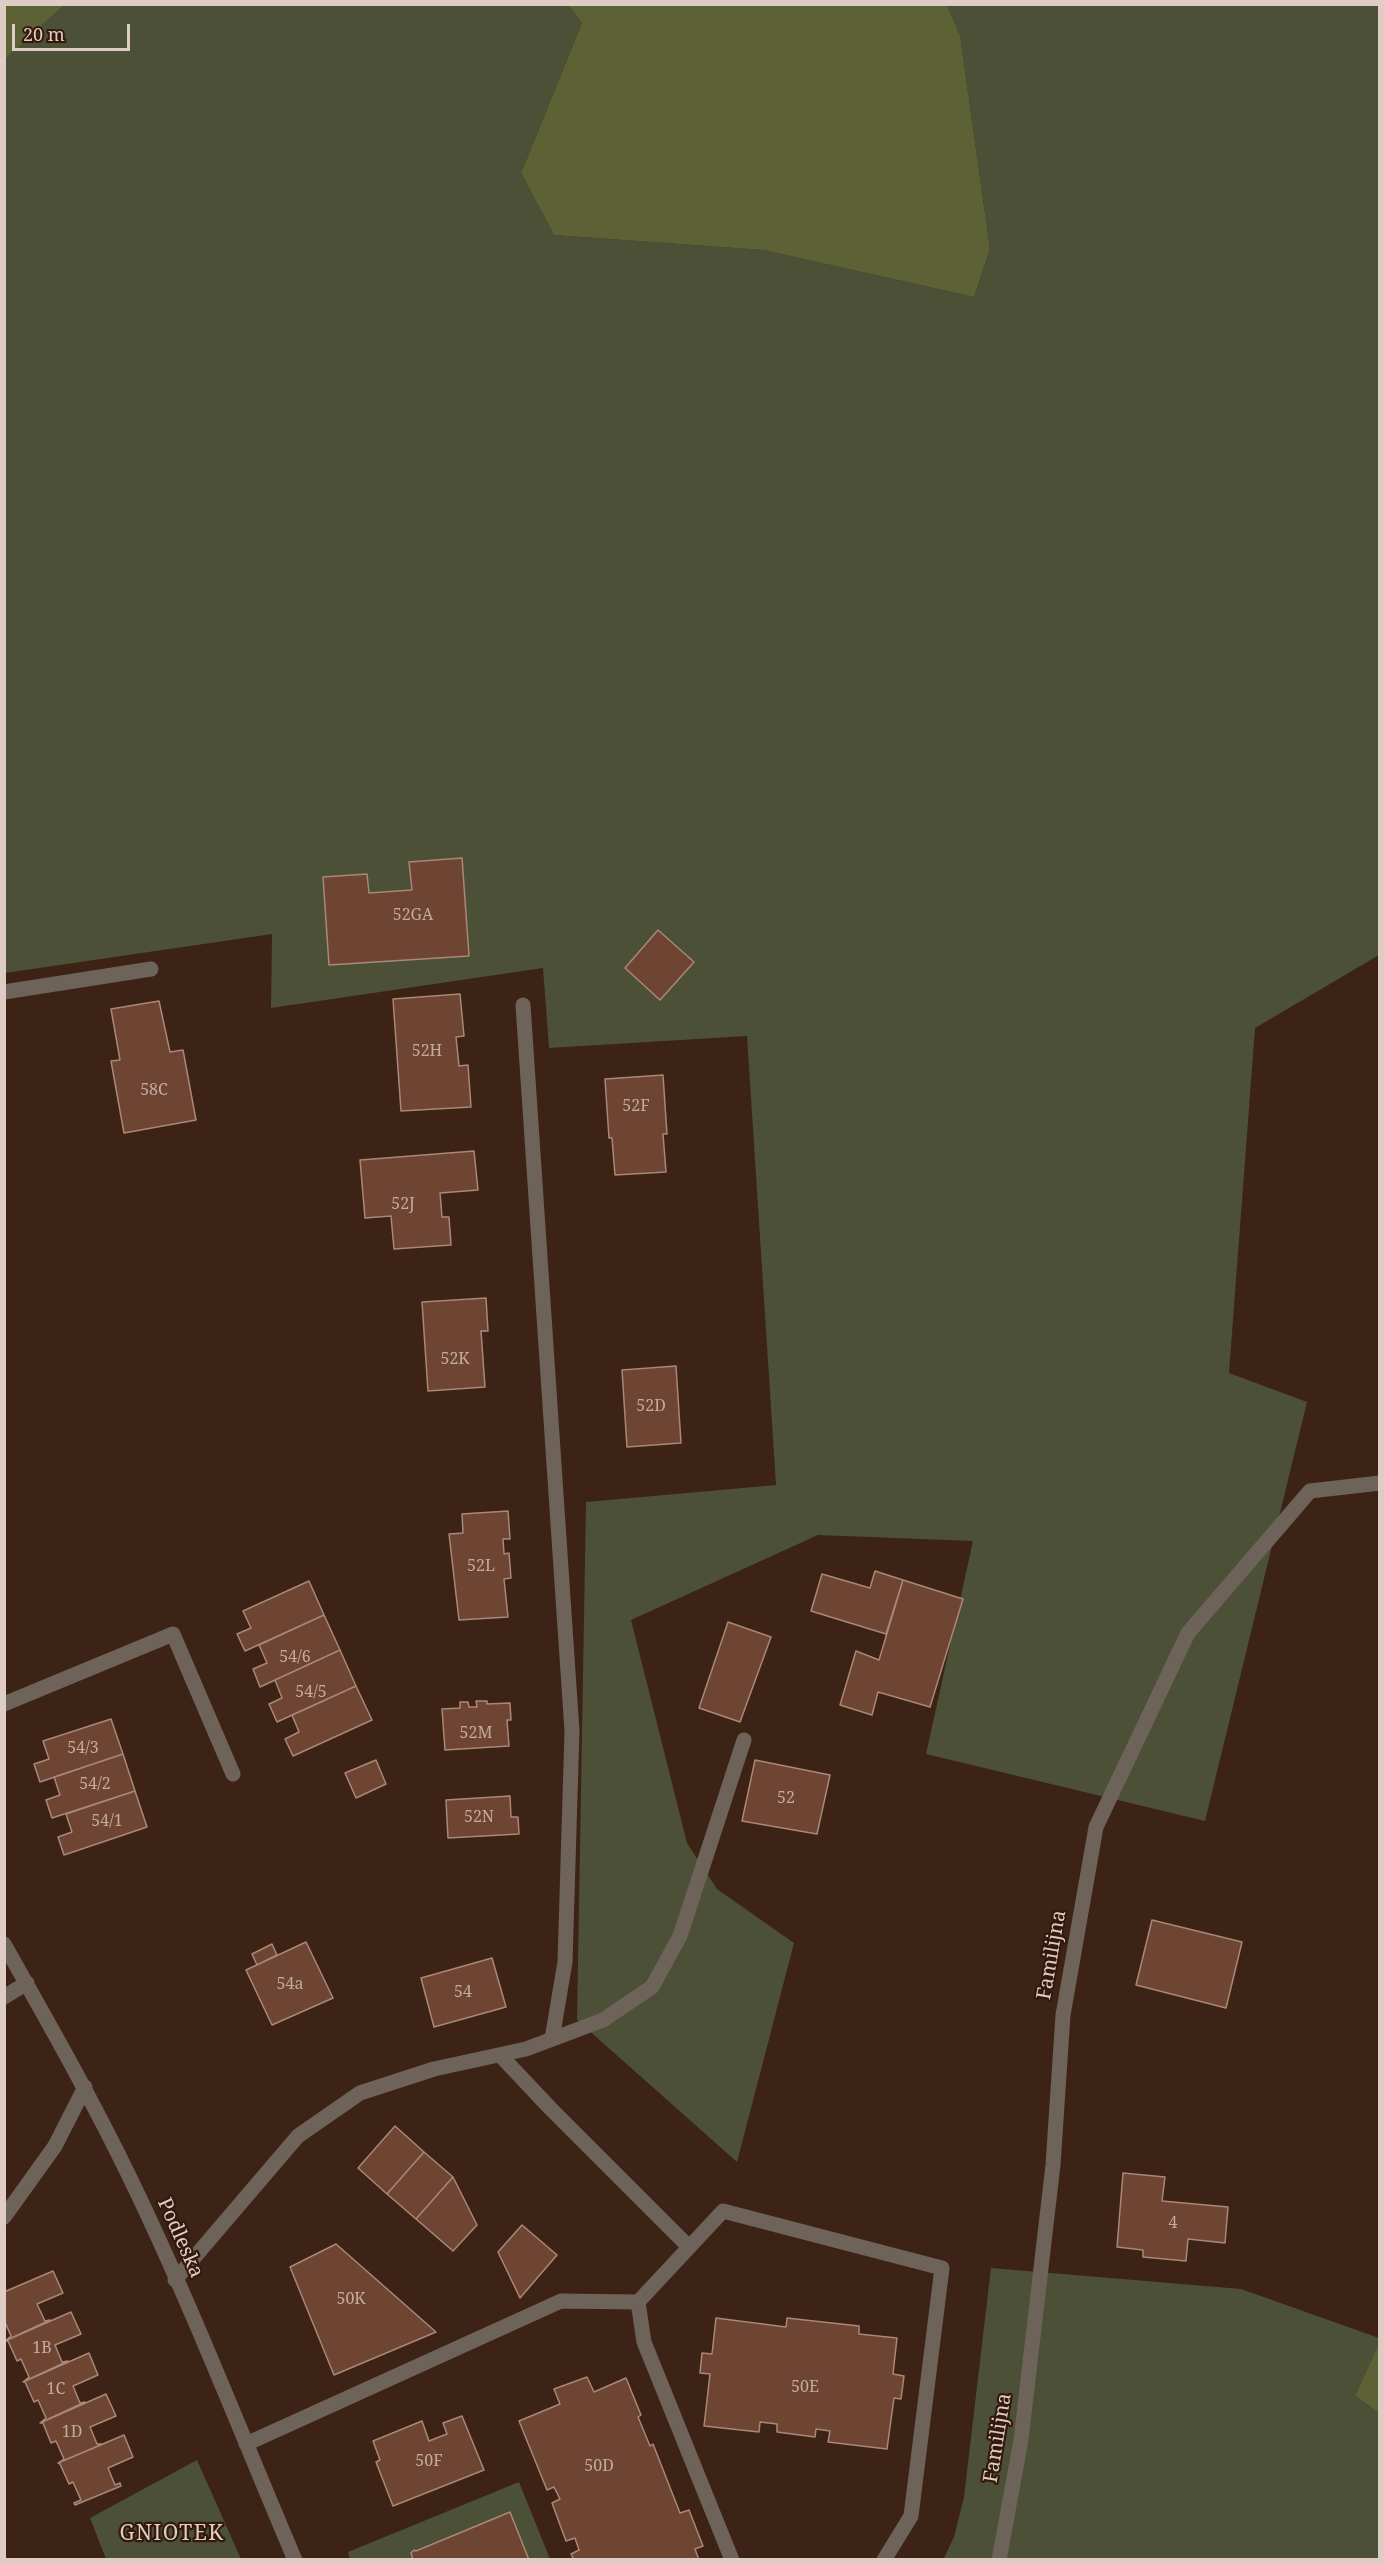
<!DOCTYPE html>
<html>
<head>
<meta charset="utf-8">
<style>
	body { margin:0 }
	#map { position:relative; width:1384px; height:2564px; overflow:hidden; background:#3d2216; font-family:"Noto Serif",serif }
	canvas { display:block }
	.frame { position:absolute; inset:0; border:6px solid #dfcdc5; pointer-events:none }
	.scale { position:absolute; left:12px; top:24px; width:118px; height:27px; box-sizing:border-box; border:3px solid #dfcdc5; border-top:0; padding-left:8px; font-size:18px; line-height:21px; white-space:nowrap; color:#dfcdc5; -webkit-text-stroke:4px #33190c; paint-order:stroke }
</style>
</head>
<body>
<div id="map">
<canvas width="1384" height="2564"></canvas>
<div class="frame"></div>
<div class="scale">20 m</div>
</div>
<script>
const context = document.querySelector('canvas').getContext('2d');
context.lineJoin = 'round';
function fillPath(path, color) {
  context.fillStyle = color;
  context.fill(path, 'evenodd');
}
function stroke(path, color, width, dash) {
  context.strokeStyle = color;
  context.lineWidth = width;
  context.lineCap = dash ? 'butt' : 'round';
  context.setLineDash(dash || []);
  context.stroke(path);
}
function label(font, color, halo, rows, align = 'center') {
  context.font = font + ' "Noto Serif",serif';
  context.lineWidth = 4.5;
  context.setLineDash([]);
  context.textBaseline = 'middle';
  context.strokeStyle = halo;
  context.fillStyle = color;
  for (const [text, x, y, turn = 0] of rows) {
    context.save();
    context.translate(x, y);
    context.rotate((+turn || 0) * Math.PI / 180);
    context.textAlign = isNaN(turn) ? turn : align;
    if (halo) context.strokeText(text, 0, 0);
    context.fillText(text, 0, 0);
    context.restore();
  }
}
const green = new Path2D(`
	M64 5H568L582 23 521 173 554 235 763 250 974 297 990 249 960 35 947 5H1379V955L1255 1028 1229 1373 1307 1402 1205 1821 926 1754 973 1541 818 1535 631 1620 687 1843 717 1889 794 1943 737 2162 577 2020 586 1502 776 1485 747 1036 549 1048 543 968 271 1008 272 934 5 973 4 59Z
	M991 2268 1241 2289 1379 2338V2343L1355 2396 1379 2413V2559L943 2560 954 2537 964 2497Z
	M197 2460 241 2559H106L90 2518Z
	M519 2482 550 2559 350 2560 348 2552Z`);
const forest = new Path2D(`
	M5 4H64V5L5 59Z
	M568 5H947L960 35 990 249 974 297 763 250 554 235 521 173 582 23Z
	M1379 2343V2413L1355 2396Z`);
const building = new Path2D(`
	M462 858 469 956 329 965 323 877 367 874 369 893 412 890 409 862Z
	M658 930 694 962 660 1000 625 968Z
	M460 994 464 1036 456 1037 459 1066 468 1065 471 1107 401 1111 393 999Z
	M159 1001 170 1052 183 1050 196 1120 124 1133 111 1061 120 1060 111 1009Z
	M663 1075 667 1134H663L666 1172 615 1175 612 1138H609L605 1079Z
	M474 1151 478 1190 440 1193 442 1217H449L451 1245 394 1249 391 1216 365 1218 360 1160Z
	M486 1298 488 1331H481L485 1387 428 1391 422 1302Z
	M676 1366 681 1443 627 1447 622 1370Z
	M508 1511 510 1539H503L504 1554 509 1553 511 1578 504 1579 508 1617 459 1620 449 1534 463 1533 462 1514Z
	M875 1571 903 1580 886 1634 811 1611 822 1574 870 1588Z
	M903 1580 963 1599 930 1707 878 1692 872 1715 840 1705 856 1651 879 1660Z
	M309 1581 324 1615 245 1651 237 1634 251 1628 243 1611Z
	M324 1615 340 1650 260 1687 253 1669 267 1663 259 1645Z
	M728 1622 771 1637 740 1722 699 1708Z
	M340 1650 356 1686 277 1722 269 1704 282 1698 275 1680Z
	M356 1686 372 1720 293 1756 285 1739 299 1732 292 1715Z
	M476 1701H487V1704L510 1703 511 1720H507L509 1746 445 1750 442 1709 460 1708V1702H468L469 1707H477Z
	M111 1719 123 1754 40 1782 34 1764 49 1759 43 1741Z
	M123 1754 135 1791 52 1818 46 1800 60 1795 54 1777Z
	M376 1760 386 1784 356 1798 345 1773Z
	M755 1760 830 1775 817 1834 742 1821Z
	M135 1791 147 1827 64 1855 58 1837 72 1832 66 1814Z
	M510 1796 511 1817H518L519 1834 448 1838 446 1800Z
	M1152 1920 1242 1942 1226 2008 1136 1985Z
	M306 1942 333 1998 272 2025 246 1970Z
	M272 1944 277 1955 257 1965 252 1954Z
	M492 1958 506 2007 434 2027 421 1978Z
	M395 2126 424 2152 387 2194 358 2168Z
	M424 2152 453 2177 416 2219 387 2194Z
	M1123 2173 1165 2177 1162 2201 1228 2207 1225 2243 1188 2239 1186 2261 1143 2257V2250L1117 2247Z
	M453 2177 477 2225 453 2251 416 2219Z
	M522 2225 557 2255 520 2298 498 2252Z
	M336 2244 436 2332 334 2375 290 2267Z
	M53 2271 63 2293 37 2304 45 2321 50 2320 5 2341 11 2336 4 2320V2292Z
	M71 2312 81 2334 55 2345 62 2362 68 2361 23 2382 29 2377 21 2359 17 2361 8 2341H5Z
	M716 2318 786 2327 787 2318 859 2326V2334L897 2338 893 2374 904 2376 901 2399 894 2398 887 2449 828 2442 830 2431 816 2429 815 2437 777 2432V2424L760 2422 759 2432 704 2426 710 2374 700 2373 702 2353 712 2354Z
	M89 2353 98 2375 73 2386 80 2403 85 2402 40 2423 46 2418 38 2400 34 2402 25 2382H23Z
	M587 2377 594 2392 626 2378 641 2415 638 2417 650 2446 653 2444 680 2513 689 2510 703 2546 695 2549 699 2560H574L571 2554 579 2550 575 2538 566 2541 552 2503 560 2499 554 2487 547 2490 519 2421 560 2404 554 2389Z
	M106 2394 116 2416 90 2427 97 2444H103L58 2463 64 2459 56 2441 51 2443 43 2423H40Z
	M462 2416 484 2470 393 2506 376 2462 380 2460 373 2441 422 2421 429 2441 447 2434 443 2423Z
	M124 2435 133 2457 108 2468 115 2485 120 2483 121 2486 75 2505 74 2503 81 2500 73 2482 69 2484 60 2464 58 2463Z
	M510 2512 529 2560H413L411 2553 414 2550 416 2551Z`);
const minor = new Path2D(`
	M4 992 151 969
	M523 1005 572 1731 565 1962 552 2039
	M4 1704 173 1634 233 1774
	M4 1944C48 2022 92 2099 131 2180 191 2304 241 2433 295 2560
	M4 1997 27 1983
	M500 2055 550 2108 689 2247
	M4 2217 55 2146 85 2087
	M175 2280 298 2136 360 2093 434 2069 526 2049 603 2020 652 1987 680 1936 744 1740
	M246 2444 561 2301 638 2302
	M732 2560 644 2342 638 2302 723 2211 942 2268 911 2516 884 2560
	M999 2560 1021 2440 1053 2165 1063 2015 1096 1827 1188 1633 1310 1491 1380 1483`);
const numberNames = [
	["52GA",413,915],
	["52H",427,1051],
	["58C",154,1090],
	["52F",636,1106],
	["52J",403,1204],
	["52K",455,1359],
	["52D",651,1406],
	["52L",481,1566],
	["54/6",295,1657],
	["54/5",311,1692],
	["52M",476,1733],
	["54/3",83,1748],
	["54/2",95,1784],
	["52",786,1798],
	["52N",479,1817],
	["54/1",107,1821],
	["54a",290,1984],
	["54",463,1992],
	["4",1173,2223],
	["50K",351,2299],
	["1B",42,2348],
	["50E",805,2387],
	["1C",56,2389],
	["1D",72,2432],
	["50F",429,2461],
	["50D",599,2466]
];
const streetNames = [
	["Familijna",1052,1955,-80],
	["Podleska",180,2238,66],
	["Familijna",998,2438,-81]
];
const neighbourhoodNames = [
	["GNIOTEK",172,2534]
];
fillPath(green, '#4c5037');
fillPath(forest, '#5d6136');
fillPath(building, '#6e4532');
stroke(building, '#a98879', 1.5);
stroke(minor, '#6e6359', 15);
label('16px', '#c3aba0', null, numberNames);
label('20px', '#dfcdc5', '#33190c', streetNames);
context.letterSpacing = '1.5px';
label('21px', '#dfcdc5', '#33190c', neighbourhoodNames);
context.letterSpacing = '0px';
</script>
</body>
</html>
